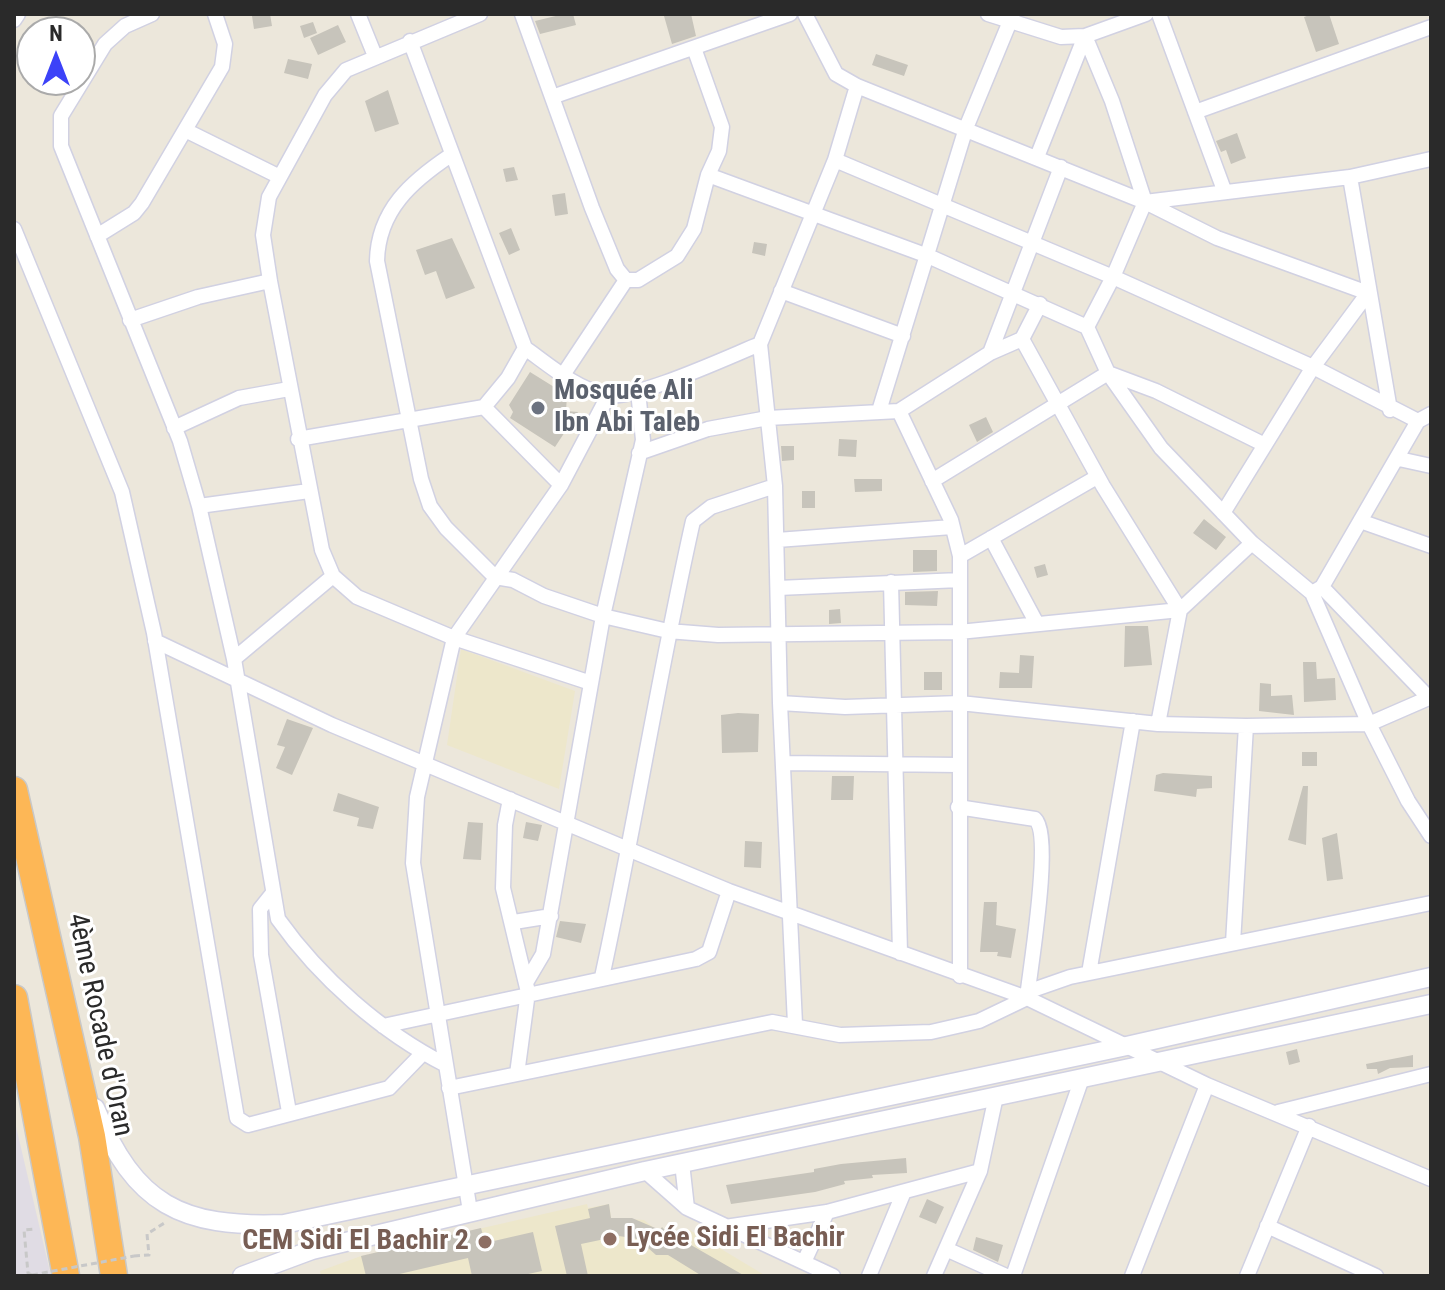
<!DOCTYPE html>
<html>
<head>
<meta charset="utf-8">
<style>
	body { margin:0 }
	#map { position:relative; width:1445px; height:1290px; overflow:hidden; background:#ece7db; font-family:"Roboto Condensed",sans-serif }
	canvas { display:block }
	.frame { position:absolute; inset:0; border:16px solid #2a2a2a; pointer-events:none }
	.north { position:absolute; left:16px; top:16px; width:80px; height:80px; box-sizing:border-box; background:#fff; border:2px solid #aaa; border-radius:50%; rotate:0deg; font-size:22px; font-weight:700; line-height:32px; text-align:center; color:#2a2a2a }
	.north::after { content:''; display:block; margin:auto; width:28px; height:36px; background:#3c42f8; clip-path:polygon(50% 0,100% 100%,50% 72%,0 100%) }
</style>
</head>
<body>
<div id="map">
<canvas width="1445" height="1290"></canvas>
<div class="frame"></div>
<div class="north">N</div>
</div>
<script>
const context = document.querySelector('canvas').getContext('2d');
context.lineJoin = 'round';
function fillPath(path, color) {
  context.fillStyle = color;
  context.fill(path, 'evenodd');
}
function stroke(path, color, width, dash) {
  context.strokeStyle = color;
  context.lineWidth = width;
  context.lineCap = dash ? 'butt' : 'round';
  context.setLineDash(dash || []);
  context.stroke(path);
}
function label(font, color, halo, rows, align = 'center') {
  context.font = font + ' "Roboto Condensed",sans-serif';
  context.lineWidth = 6;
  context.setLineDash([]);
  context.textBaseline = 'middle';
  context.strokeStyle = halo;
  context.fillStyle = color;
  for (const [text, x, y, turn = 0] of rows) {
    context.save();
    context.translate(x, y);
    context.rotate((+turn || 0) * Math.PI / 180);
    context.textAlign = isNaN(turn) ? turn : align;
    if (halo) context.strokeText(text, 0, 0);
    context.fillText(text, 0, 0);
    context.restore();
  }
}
const industrial = new Path2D(`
	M14 1118 51 1276H14Z`);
const education = new Path2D(`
	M461 649 575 691 559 789 447 745Z
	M587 1204 588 1208 609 1204 611 1218 644 1220 659 1232 662 1227 674 1241 679 1233 688 1229 766 1276H321L320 1271 361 1256Z`);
const building = new Path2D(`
	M270 14 272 26 254 29 252 16Z
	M564 14H573L576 25 540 34 535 21Z
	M674 14H691L696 36 672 44 664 16Z
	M1312 14H1329L1339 44 1316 52 1304 17Z
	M313 22 317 33 304 38 300 26Z
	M338 25 346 42 318 55 310 38Z
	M876 54 908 65 904 76 872 65Z
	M288 59 312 64 308 79 284 73Z
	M388 90 399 124 375 132 365 101Z
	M1237 133 1246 158 1231 164 1226 150 1221 152 1216 141Z
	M514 167 518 180 506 182 503 169Z
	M565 193 568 214 555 216 552 195Z
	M511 228 520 250 509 255 499 233Z
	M452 238 475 288 446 299 436 271 425 275 416 250Z
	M754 242 767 244 765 256 752 253Z
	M530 372 567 395 566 411 578 412 555 447 510 418 513 412 509 405Z
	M986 417 993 432 977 442 969 425Z
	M839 439 857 440 856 457 838 456Z
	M781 446H794V460L782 461Z
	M854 479H882V491L855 492Z
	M802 491H815V508H802Z
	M1204 519 1226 537 1216 550 1193 533Z
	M913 550H937V571L913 572Z
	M1045 564 1048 575 1037 578 1034 567Z
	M938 591 937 606 905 605V592Z
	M840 609 841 623 829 624V610Z
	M1125 626H1148L1152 665 1124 667Z
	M1020 655 1034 656 1032 688H999L1000 672 1019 673Z
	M1303 662H1316L1317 679 1335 678 1336 700 1304 702Z
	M924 672H942V690H924Z
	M1260 683 1271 684V696L1292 695 1294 715 1259 711Z
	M738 713 759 714 758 752 722 753 721 715Z
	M287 719 313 728 292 775 276 768 285 747 277 745Z
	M1302 752H1317V766H1302Z
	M1163 773 1212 776V788L1197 789 1196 797 1154 791 1156 775Z
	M832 776H854L853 800H831Z
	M1303 786H1308L1306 845 1288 840Z
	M338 793 379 807 373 829 357 826 359 818 333 811Z
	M468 822 483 823 481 860 463 859Z
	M526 822 542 825 538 841 523 838Z
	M1337 833 1343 879 1327 881 1322 838Z
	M745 841 762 842 761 868 744 867Z
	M984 902H997L996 925 1016 929 1011 958 997 956 998 952H980Z
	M560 921 586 924 581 943 556 937Z
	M1297 1049 1300 1062 1289 1065 1286 1052Z
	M1413 1055V1067L1390 1068 1378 1074 1377 1069H1367L1366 1064Z
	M906 1158 907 1173 872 1175 873 1178 844 1181 845 1184 815 1192 731 1204 726 1185 814 1172V1169L841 1164Z
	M927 1199 944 1207 936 1224 919 1217Z
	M609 1204 611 1218H632L660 1230 662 1227 675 1241 677 1237 745 1276H702L668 1255H656L638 1239 619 1236 581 1244 588 1276H567L555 1226 590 1218 588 1209Z
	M481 1228 485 1243 533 1232 542 1271 519 1276H472L468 1258 391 1276H366L361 1256Z
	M976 1237 1003 1245 998 1262 973 1250Z`);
const path = new Path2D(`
	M134 1256 149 1255 147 1234 166 1222
	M32 1275 28 1273 24 1230 36 1229`);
const minor = new Path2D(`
	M152 14 125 26 105 44 61 116V146L180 441 199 506 234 659 278 919C320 978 381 1032 446 1065
	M358 14 375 56
	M480 14 346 70 325 95 269 197 263 235 270 281 322 550 333 576 357 597 454 638 591 683
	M522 14 592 208 617 269 626 280H638L677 256 694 229 708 175 719 151 722 127 694 48
	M805 14 836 74 857 86 1145 202 1217 238 1368 293 1313 367 1223 513
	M988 14 1061 37 1085 36 1146 14
	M1159 14 1224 190
	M14 20 18 14
	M1085 36 1112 101 1145 202 1113 277 1087 327
	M410 41 525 348C549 365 576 389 606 395 634 401 730 356 760 344
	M552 97 790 14
	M1195 112 1431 27
	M185 130 278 176
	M451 155C412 181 378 210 377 261L421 479 430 506 446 528 495 577 513 580 544 596 603 616 668 631 718 635 959 632 1180 610 1252 543
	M1037 157 1085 36
	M835 160 1113 277 1313 367 1418 421 1431 414
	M708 175 928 256 1087 327 1108 373 1161 448 1252 543 1312 593 1369 724 1408 801 1431 836
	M1350 177 1390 410
	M1145 202 1350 177 1431 159
	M14 229 122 492 154 633 237 1118 248 1125 389 1088 423 1053
	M97 236 134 213 142 203 222 67 225 44 215 14
	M781 291 903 336
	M130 320 198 297 270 281
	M1022 339 1103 486 1180 610 1158 724
	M990 353 1061 167
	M563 375 626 280
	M484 407 508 378 525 348
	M879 411 966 128 1013 14
	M899 411 951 520 960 556V976
	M174 428 239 398 289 389
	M298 439 484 407 561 485
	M639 453 708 429 768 418 899 411 990 353 1022 339 1040 304
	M1399 459 1431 466
	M932 481 1108 373 1156 391 1265 445
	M199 506 309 491
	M1360 521 1431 546
	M991 538 1036 622
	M777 540 952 527
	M960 556 1097 477
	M891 582 900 953
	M1322 587 1429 698
	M778 588 960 580
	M1312 593 1322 587 1418 421
	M155 641 332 725 630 850 729 891 1027 998 1207 1085 1431 1179
	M234 659 333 576
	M780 703 845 707 960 703 1158 724 1246 726 1369 724 1431 697
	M784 763 959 765
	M510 799 505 825 503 888 528 992 517 1074
	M272 894 260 909 261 955 289 1112
	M514 922 551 916
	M1233 943 1246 726
	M1089 973 1133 721
	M602 977C635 826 659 672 693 521L711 507 775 486
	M527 981 543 954 603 616 643 440 638 391
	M1027 992 1070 977 1431 903
	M795 1024 780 703 775 486 760 344 835 160 857 86
	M383 1026 696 959 709 952 729 891
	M449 1088 772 1022 840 1035 931 1032 979 1021 1027 998C1030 969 1053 835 1035 819L958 807
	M1278 1112 1431 1074
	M645 1171 687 1208 682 1163
	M687 1208 833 1276
	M470 1211 413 863 417 797 454 638 561 485 608 396
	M1267 1226 1376 1276
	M725 1227 827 1212 980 1171
	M946 1249 1006 1276
	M804 1262 827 1212
	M869 1276 903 1194
	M934 1276 980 1171 996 1096
	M1013 1276 1081 1081
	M1132 1276 1207 1085
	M1247 1276 1309 1126`);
const tertiary = new Path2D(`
	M95 1108C135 1205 181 1228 284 1224L1122 1047 1431 977
	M242 1276 312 1250 645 1171 1431 1004`);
const motorway = new Path2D(`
	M14 790 92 1136 114 1276
	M14 998 66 1276`);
const pathBridge = new Path2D(`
	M32 1275 134 1256`);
const markers = [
	[538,408,8,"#6b7280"],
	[610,1239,8,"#8d6e63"],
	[485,1242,8,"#8d6e63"]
];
const worshipNames = [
	["Mosquée Ali",554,392],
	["Ibn Abi Taleb",554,424]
];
const streetNames = [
	["4ème Rocade d'Oran",99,1025,78]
];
const educationNames = [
	["Lycée Sidi El Bachir",626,1239],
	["CEM Sidi El Bachir 2",469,1242,"right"]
];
fillPath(industrial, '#e0dce4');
fillPath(education, '#ede7cb');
fillPath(building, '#c7c4bb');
stroke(minor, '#d1d1e2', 17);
stroke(tertiary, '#d1d1e2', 21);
stroke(motorway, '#c8c8c8', 29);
stroke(path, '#c8c8c8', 3, [6, 4]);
stroke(minor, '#fff', 14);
stroke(tertiary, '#fff', 18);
stroke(motorway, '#fdb756', 26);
stroke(pathBridge, '#c8c8c8', 3, [6, 4]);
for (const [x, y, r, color] of markers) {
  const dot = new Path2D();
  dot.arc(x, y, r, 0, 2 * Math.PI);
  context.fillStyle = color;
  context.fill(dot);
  stroke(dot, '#fff', 3);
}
label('bold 28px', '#5b616d', '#fff', worshipNames, 'left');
label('28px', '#2a2a2a', '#fff', streetNames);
label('bold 28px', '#785e54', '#fff', educationNames, 'left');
</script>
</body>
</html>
